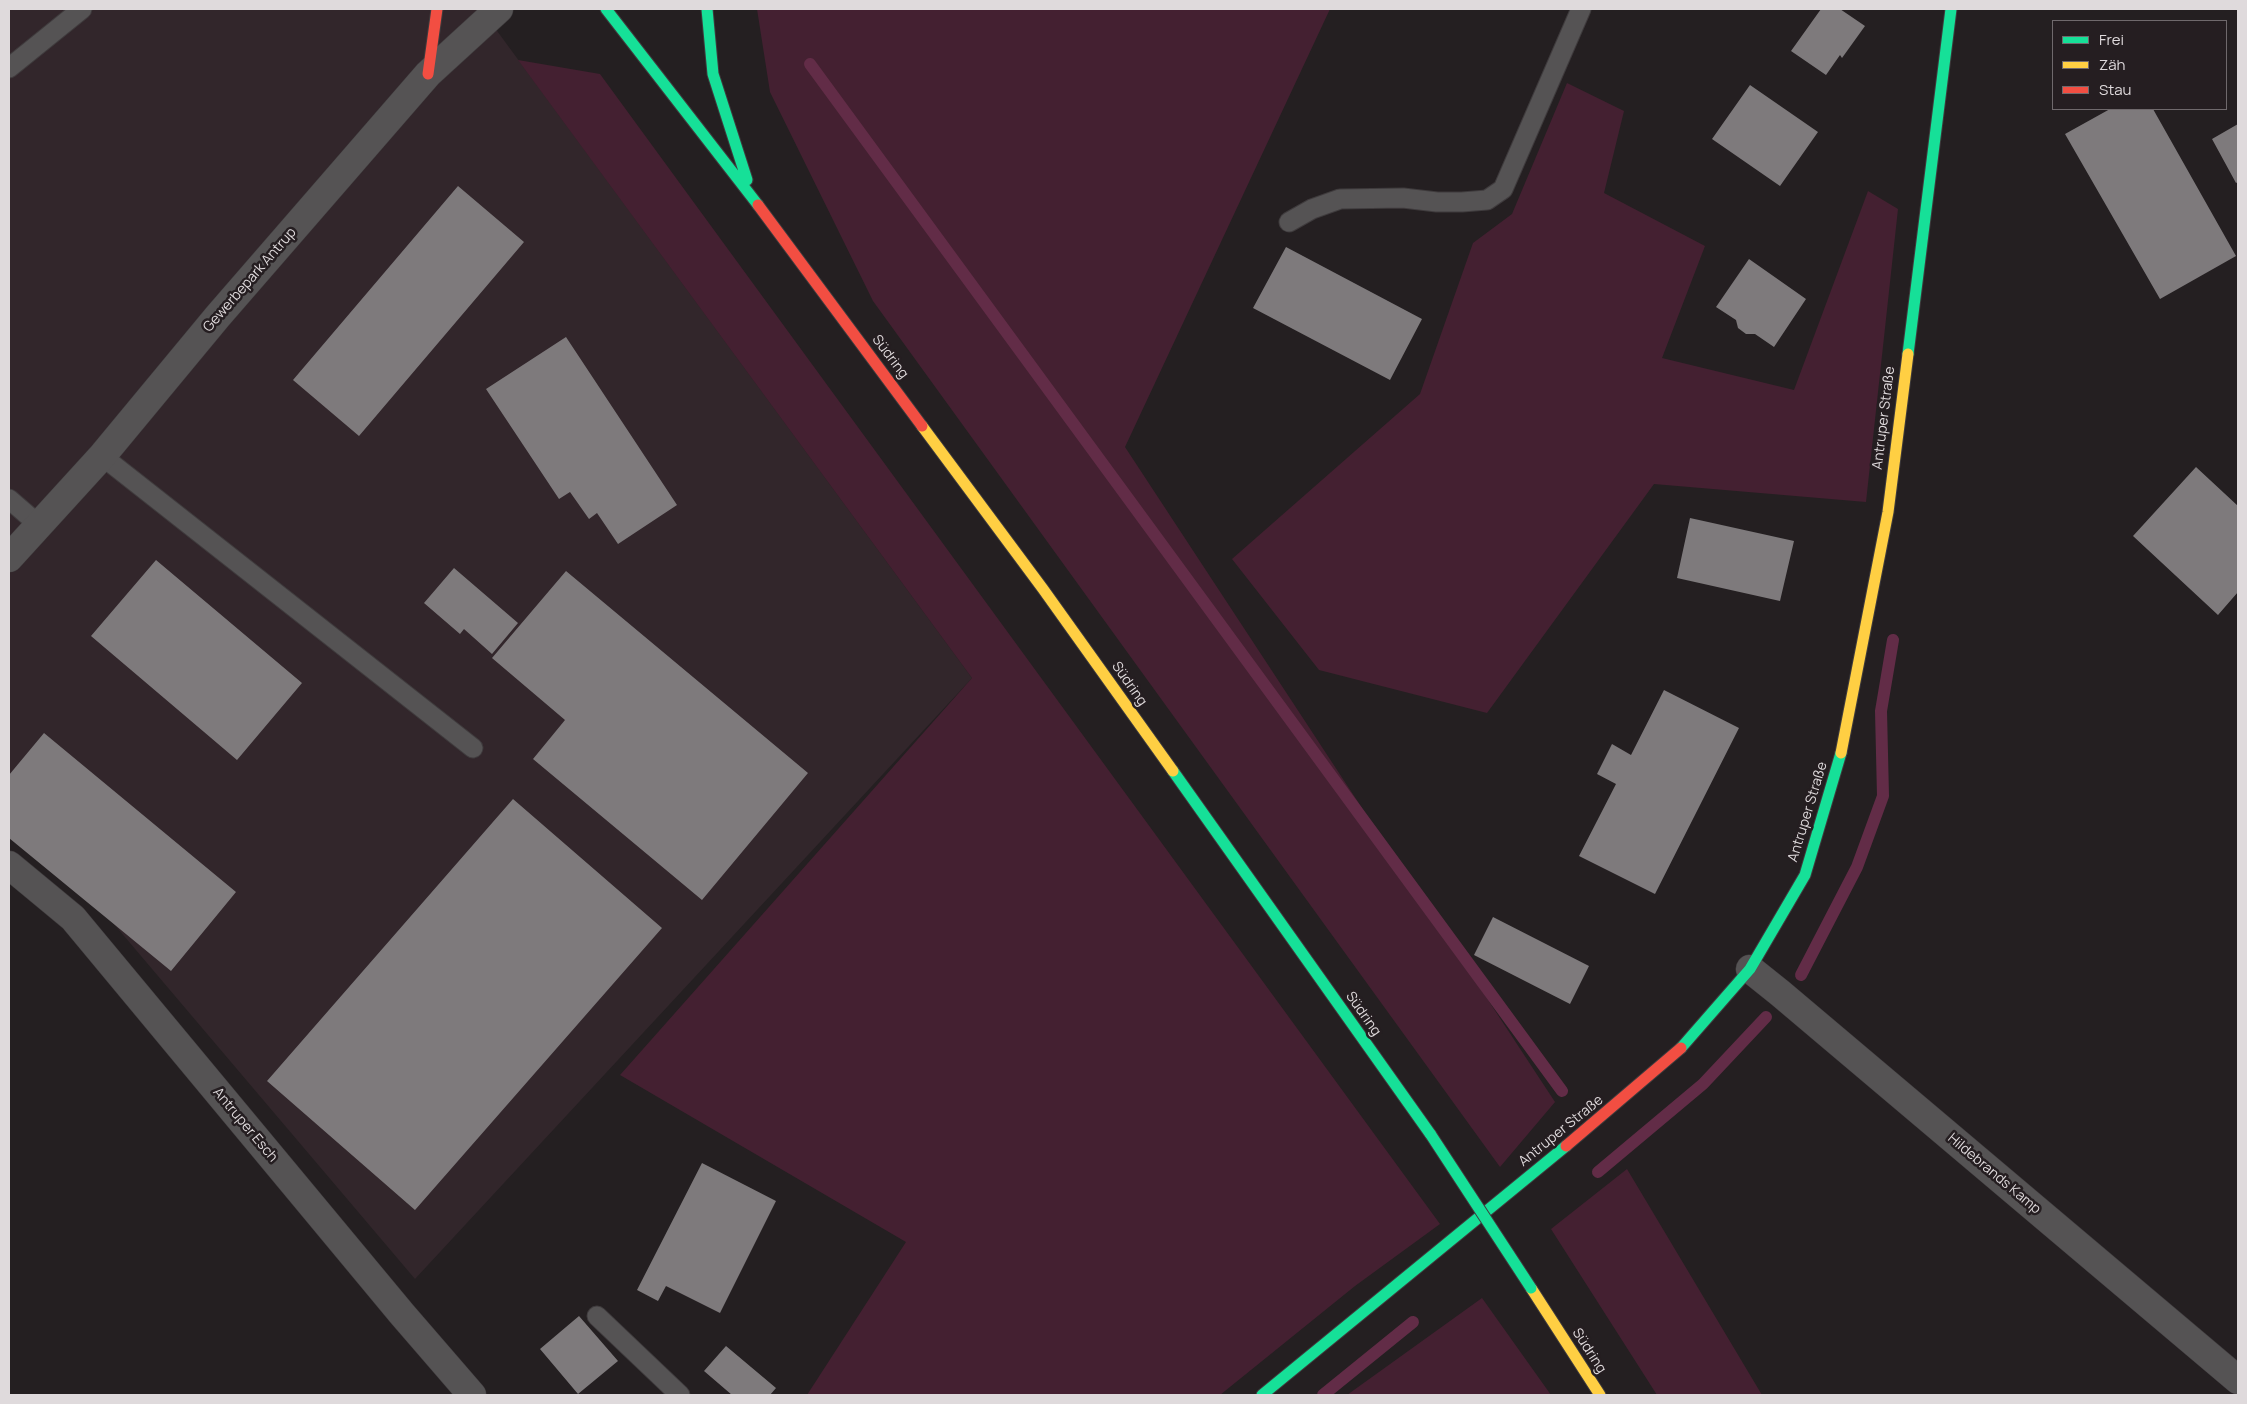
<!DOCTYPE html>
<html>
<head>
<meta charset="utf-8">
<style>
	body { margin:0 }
	#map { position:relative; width:2247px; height:1404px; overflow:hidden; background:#241f21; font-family:Manrope,sans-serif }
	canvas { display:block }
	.frame { position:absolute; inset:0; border:10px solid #dfdadc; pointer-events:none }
	.legend { position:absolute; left:2052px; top:20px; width:175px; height:90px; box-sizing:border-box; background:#251e21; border:1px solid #6f696c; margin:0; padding:6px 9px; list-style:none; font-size:15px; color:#dfdadc }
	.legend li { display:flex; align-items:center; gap:10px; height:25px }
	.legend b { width:25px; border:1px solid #6f696c }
</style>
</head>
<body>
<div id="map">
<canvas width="2247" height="1404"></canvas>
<div class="frame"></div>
<ul class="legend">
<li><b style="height:6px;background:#16e098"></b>Frei</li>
<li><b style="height:6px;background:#ffcf43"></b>Zäh</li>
<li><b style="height:6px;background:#f24e42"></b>Stau</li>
</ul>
</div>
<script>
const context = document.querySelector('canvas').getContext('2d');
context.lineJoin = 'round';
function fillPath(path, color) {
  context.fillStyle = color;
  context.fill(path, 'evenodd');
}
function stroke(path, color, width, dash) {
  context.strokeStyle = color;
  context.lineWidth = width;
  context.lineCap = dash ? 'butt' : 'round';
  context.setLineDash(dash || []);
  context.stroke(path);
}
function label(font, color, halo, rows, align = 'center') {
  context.font = font + ' Manrope,sans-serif';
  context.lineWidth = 5;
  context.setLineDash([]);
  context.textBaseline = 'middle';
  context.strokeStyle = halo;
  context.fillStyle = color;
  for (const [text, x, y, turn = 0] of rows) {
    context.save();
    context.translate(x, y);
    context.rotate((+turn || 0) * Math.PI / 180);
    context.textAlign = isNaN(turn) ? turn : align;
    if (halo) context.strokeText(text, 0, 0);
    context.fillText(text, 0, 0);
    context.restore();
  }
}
const built = new Path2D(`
	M9 9H481L972 678 415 1279 102 910 9 832Z`);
const green = new Path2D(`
	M757 9H1330L1125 447 1555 1102 1500 1167 873 301 770 92Z
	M518 60 600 74 1440 1224 1355 1286 1220 1395H807L906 1242 620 1075 972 678Z
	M1567 83 1624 111 1604 193 1705 246 1662 358 1794 390 1868 191 1898 209 1866 502 1654 484 1487 713 1319 670 1232 559 1420 394 1473 243 1512 214Z
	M1627 1169 1762 1395H1657L1551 1229Z
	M1482 1298 1551 1395H1347Z`);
const stream = new Path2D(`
	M810 64 1562 1091
	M1801 975 1857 867 1883 796 1881 711 1893 640
	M1598 1172 1703 1084 1766 1017
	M1323 1395 1413 1322`);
const building = new Path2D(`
	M1821 9H1840L1865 26 1842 58 1840 55 1826 75 1791 51Z
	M1750 85 1818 132 1780 186 1712 139Z
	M2110 109H2153L2236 256 2160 299 2065 134Z
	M2238 124V182L2236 183 2212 139Z
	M458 186 524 242 359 436 293 380Z
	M1286 247 1422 319 1390 380 1253 308Z
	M1749 259 1806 299 1774 347 1755 334H1746L1738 328 1736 320 1716 307Z
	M566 337 677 505 618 544 597 513 589 519 570 492 559 499 486 389Z
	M2196 467 2238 506V592L2218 615 2133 536Z
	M1690 518 1794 541 1780 601 1677 578Z
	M156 560 302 683 237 760 91 636Z
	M454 568 518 623 492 654 464 629 460 634 424 603Z
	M566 571 808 773 702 900 533 759 565 720 492 658Z
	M1664 690 1739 728 1655 894 1579 856 1616 784 1597 774 1612 744 1631 755Z
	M44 733 236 892 171 971 9 838V775Z
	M513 799 662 928 415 1210 267 1081Z
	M1493 917 1589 966 1570 1004 1474 955Z
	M702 1163 776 1201 720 1313 666 1286 658 1301 637 1290Z
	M579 1316 618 1361 578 1394 540 1349Z
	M726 1346 776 1388 770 1395H732L704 1371Z`);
const lane = new Path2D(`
	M9 68 82 9
	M1289 222 1312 209 1340 199 1403 198 1437 202H1462L1487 200 1503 189 1581 9
	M102 456 473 748
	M9 499 39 525
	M597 1316 680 1395`);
const street = new Path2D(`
	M9 558 102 456 218 316 428 74 499 9
	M9 865 73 918 402 1314 472 1395
	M1750 969 1780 993 2238 1380`);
const fast = new Path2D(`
	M606 9 758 205
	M707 9 713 74 747 180
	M1908 354 1951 9
	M1173 771 1431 1135
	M1681 1048 1750 969 1805 875 1841 753
	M1262 1395 1566 1146`);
const slow = new Path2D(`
	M922 426 1043 589 1173 771
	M1841 753 1888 512 1908 354
	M1531 1288 1600 1395`);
const jam = new Path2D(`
	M428 74 437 9
	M758 205 922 426
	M1566 1146 1681 1048`);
const fastBridge = new Path2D(`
	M1431 1135 1531 1288`);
const streetNames = [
	["Gewerbepark Antrup",250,280,-49],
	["Südring",890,357,53],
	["Antruper Straße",1884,418,-83],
	["Südring",1129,684,55],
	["Antruper Straße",1808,812,-73],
	["Südring",1363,1014,55],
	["Antruper Esch",245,1125,50],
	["Antruper Straße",1561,1131,-39],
	["Hildebrands Kamp",1994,1174,40],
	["Südring",1589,1351,57]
];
fillPath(built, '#32262b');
fillPath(green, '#442031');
stroke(stream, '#622c47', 12);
fillPath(building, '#7e7a7c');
stroke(lane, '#3f3b3d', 21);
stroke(street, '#3f3b3d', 29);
stroke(fast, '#3f3b3d', 13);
stroke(slow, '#3f3b3d', 13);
stroke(jam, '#3f3b3d', 13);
stroke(lane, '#555354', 19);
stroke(street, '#555354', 28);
stroke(fast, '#16e098', 11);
stroke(slow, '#ffcf43', 11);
stroke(jam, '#f24e42', 11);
stroke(fastBridge, '#3f3b3d', 13, []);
stroke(fastBridge, '#16e098', 11);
label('14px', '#dfdadc', '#251e21', streetNames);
</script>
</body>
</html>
